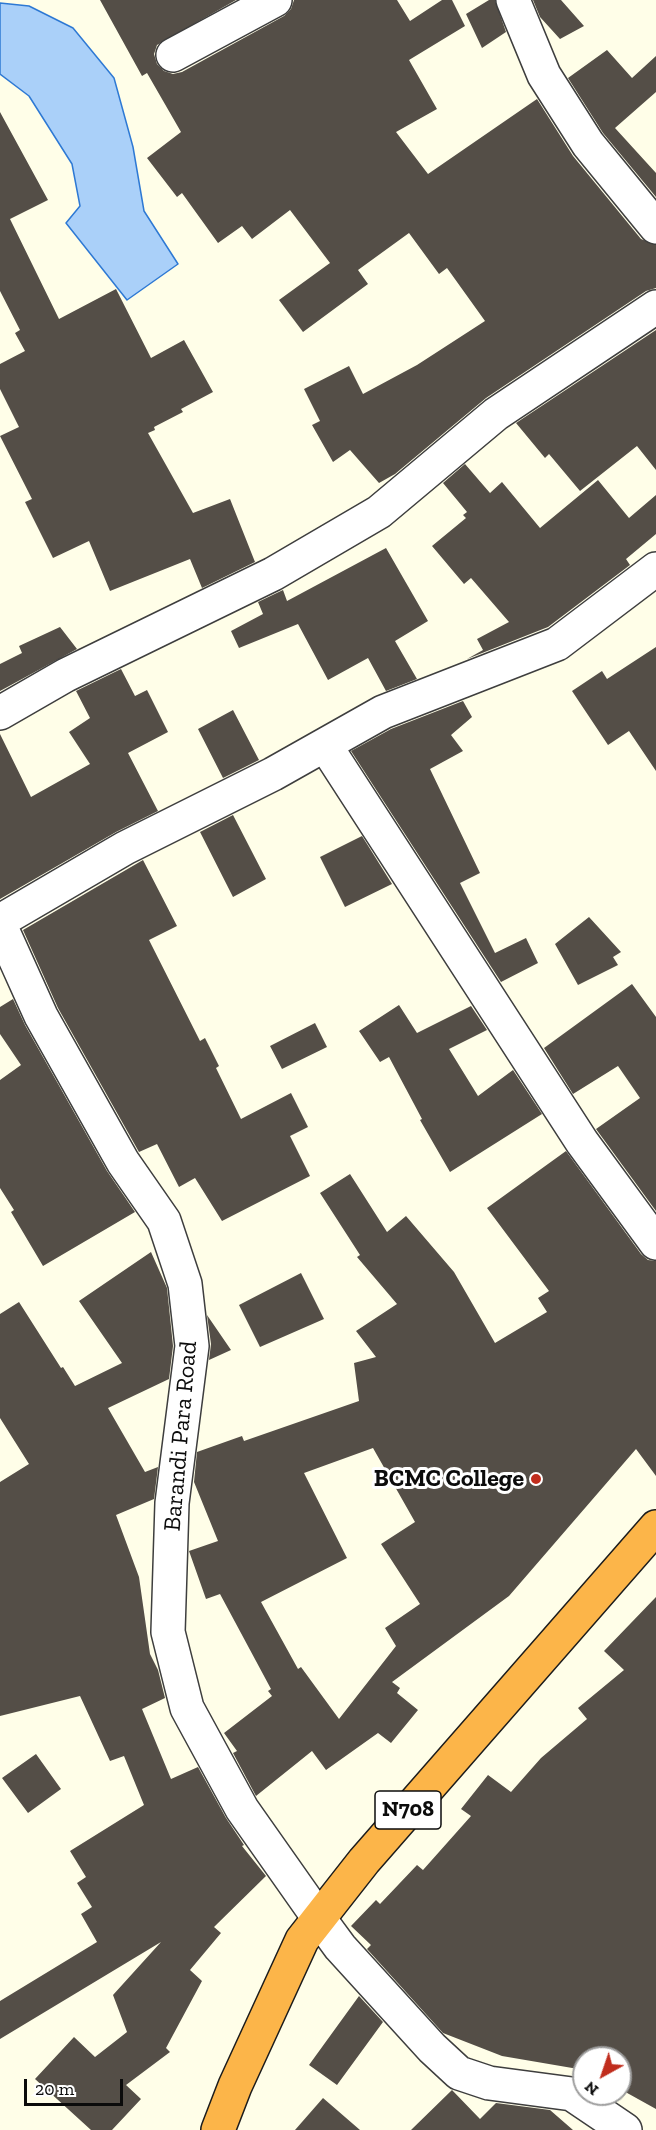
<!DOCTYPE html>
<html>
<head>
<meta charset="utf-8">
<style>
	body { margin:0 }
	#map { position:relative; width:656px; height:2130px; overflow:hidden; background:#fffee8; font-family:"Zilla Slab",serif }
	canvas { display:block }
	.north { position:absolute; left:572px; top:2046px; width:60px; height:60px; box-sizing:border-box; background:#fff; border:2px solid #9d9d9d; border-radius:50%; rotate:220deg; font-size:16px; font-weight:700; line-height:24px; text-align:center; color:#0b0b0b }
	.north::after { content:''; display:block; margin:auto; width:21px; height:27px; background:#c02d1d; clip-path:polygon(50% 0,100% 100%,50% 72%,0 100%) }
	.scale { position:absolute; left:24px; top:2079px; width:99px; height:27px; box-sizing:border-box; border:3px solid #0b0b0b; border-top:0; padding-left:8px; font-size:18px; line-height:21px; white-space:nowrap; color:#0b0b0b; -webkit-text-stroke:4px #fff; paint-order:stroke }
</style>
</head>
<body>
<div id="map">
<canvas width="656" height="2130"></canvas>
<div class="north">N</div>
<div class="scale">20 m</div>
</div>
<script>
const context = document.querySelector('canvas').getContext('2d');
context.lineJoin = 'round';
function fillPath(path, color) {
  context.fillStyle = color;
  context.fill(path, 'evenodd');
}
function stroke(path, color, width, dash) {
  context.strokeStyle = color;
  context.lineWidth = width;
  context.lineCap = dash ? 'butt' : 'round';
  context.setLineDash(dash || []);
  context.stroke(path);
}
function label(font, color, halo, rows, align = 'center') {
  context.font = font + ' "Zilla Slab",serif';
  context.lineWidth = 6;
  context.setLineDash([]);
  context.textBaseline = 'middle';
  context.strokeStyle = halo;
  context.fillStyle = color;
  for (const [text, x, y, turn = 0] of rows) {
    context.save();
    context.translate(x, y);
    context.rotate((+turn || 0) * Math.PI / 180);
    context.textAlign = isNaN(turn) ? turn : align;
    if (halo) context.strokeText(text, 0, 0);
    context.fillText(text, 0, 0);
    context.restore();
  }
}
const water = new Path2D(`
	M0 3 29 6 73 28 114 78 133 147 144 211 178 264 127 300 66 223 80 206 72 164 29 96 0 74Z`);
const building = new Path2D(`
	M100 0H236L157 45 154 54 157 64 164 71 173 74 182 72 284 16 291 9 294 0H397L410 21 442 0H452L465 26 409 60 437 109 396 132 428 174 537 99 573 156 641 239 656 245V288L646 291 486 398 395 474 379 483 350 450 333 462 312 425 320 421 304 389 349 366 363 394 417 365 485 321 447 268 439 274 409 233 358 270 368 284 303 332 279 300 330 263 290 210 252 239 242 226 218 243 182 193 177 197 147 158 181 132 147 73 142 76Z
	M489 0H495L506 32 482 48 466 14Z
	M533 0H561L584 26 560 39 540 17Z
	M607 50 632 78 656 56V92L615 128 656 173V197L603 133 568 78Z
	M0 112 48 200 10 219 59 319 116 289 151 358 184 340 213 392 181 409 183 412 154 427 155 430 148 433 193 513 230 499 255 562 202 588 190 559 110 591 89 541 53 558 25 502 32 499 0 436 19 427 0 389V364L25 351 15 333 20 330 0 291Z
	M656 330V470L637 446 580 491 549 454 545 458 516 423Z
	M465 464 490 493 502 482 540 528 598 480 629 518 656 495V534L626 559 630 565 548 627 467 659 483 650 477 639 509 622 471 578 464 584 432 546 466 518 463 515 467 512 443 483Z
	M386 548 428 621 395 641 417 679 386 691 368 658 328 680 298 624 239 648 231 631 263 614 258 602 283 590 287 601Z
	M60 627 77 649 0 691V664L22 653 19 646Z
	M656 647V771L629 731 608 745 572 691 602 671 607 679Z
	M121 669 135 696 147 690 168 732 128 753 158 811 116 832 0 899V734L31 797 90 764 69 732 90 718 76 691Z
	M463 701 472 717 451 735 463 751 430 769 480 873 460 883 495 953 526 938 538 963 501 982 351 751 391 729Z
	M233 710 259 760 223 778 198 729Z
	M233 815 266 879 233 897 200 832Z
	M362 836 392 884 345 907 320 857Z
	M143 860 177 926 149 940 200 1041 205 1038 219 1066 216 1068 241 1119 291 1093 308 1127 290 1136 310 1176 222 1221 195 1178 179 1187 157 1144 139 1152 58 1008 23 930Z
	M589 917 621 952 613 957 618 965 578 985 555 944Z
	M632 984 656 1017V1211L596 1129 640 1098 618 1066 573 1094 544 1048Z
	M13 999 25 1025 107 1171 135 1212 43 1266 11 1212 14 1210 0 1188V1080L21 1065 0 1034V1007Z
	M399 1005 417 1033 471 1006 487 1030 449 1049 478 1096 513 1070 542 1114 450 1172 420 1120 422 1119 389 1057 380 1062 359 1031Z
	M315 1023 327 1047 282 1069 270 1046Z
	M566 1151 641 1254 648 1260 656 1261V1476L636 1449 509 1596 392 1682 400 1688 397 1693 418 1710 391 1743 378 1733 326 1770 312 1751 256 1796 233 1753 237 1751 224 1733 272 1696 268 1691 271 1689 220 1594 206 1599 189 1551 218 1541 194 1482 197 1452 242 1436 244 1441 359 1401 354 1363 376 1357 356 1331 397 1304 357 1257 360 1255 320 1193 350 1174 387 1232 406 1216 454 1272 495 1343 547 1312 538 1298 549 1291 487 1208ZM373 1448 415 1522 381 1544 420 1604 385 1628 396 1646 339 1719 301 1667 298 1669 261 1602 347 1558 304 1473Z
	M151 1252 167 1288 173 1346 169 1379 108 1408 145 1472 158 1467 154 1499 116 1515 139 1577 150 1654 158 1670 165 1698 142 1709 171 1779 198 1767 226 1818 244 1845 242 1846 266 1876 214 1927 221 1933 190 1970 202 1981 166 2048 170 2052 126 2085 141 2099 112 2130H91L35 2079 74 2037 95 2057 127 2032 113 1995 161 1942 0 2039V2001L97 1942 81 1914 92 1907 77 1883 86 1877 70 1851 144 1805 124 1756 110 1761 80 1696 0 1716V1482L29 1464 0 1418V1314L19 1302 61 1368 63 1367 75 1386 122 1363 79 1301Z
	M301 1273 324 1319 260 1347 239 1305Z
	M207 1315 231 1350 209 1360 211 1344Z
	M656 1597V2109L620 2089V2058H584V2070L502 2056 443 2033 367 1949 371 1945 351 1926 376 1900 380 1904 417 1865 423 1870 471 1816 461 1809 488 1775 511 1792 541 1758 587 1719 578 1708 624 1670 604 1651Z
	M36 1754 61 1789 28 1813 2 1778Z
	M359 1996 383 2022 337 2085 309 2065Z
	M452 2090 480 2119 496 2103 550 2110 573 2130H411Z
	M323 2098 360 2130H295Z`);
const minor = new Path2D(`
	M513 0 544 75 588 144 656 227
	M173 55 275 0
	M0 713 66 675 273 574 379 512 496 414 656 307
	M325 745 582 1142 656 1243
	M0 921 125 848 273 774 383 712 557 644 656 569
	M0 925 41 1016 123 1162 164 1221 185 1284 192 1346 172 1503 168 1632 187 1708 242 1809 318 1917 340 1947 432 2048 459 2073 489 2083 572 2094 625 2130`);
const highway = new Path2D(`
	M218 2130 235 2086 302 1940 364 1861 656 1527`);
const markers = [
	[536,1479,6,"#c02d1d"]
];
const shields = [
	[408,1810,66]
];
const shieldNames = [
	["N708",408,1810]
];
const streetNames = [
	["Barandi Para Road",181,1436,-85]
];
const poiNames = [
	["BCMC College",524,1479]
];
fillPath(water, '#aad0f9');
stroke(water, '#2e79d4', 1.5);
fillPath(building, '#544e47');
stroke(minor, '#3e3e3e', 36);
stroke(highway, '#1c1c1c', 36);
stroke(minor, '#fff', 33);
stroke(highway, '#fcb549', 33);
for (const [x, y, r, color] of markers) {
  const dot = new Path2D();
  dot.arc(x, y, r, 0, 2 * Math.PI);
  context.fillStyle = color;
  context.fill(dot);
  stroke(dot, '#fff', 2);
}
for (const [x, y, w] of shields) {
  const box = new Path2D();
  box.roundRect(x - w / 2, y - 19, w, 38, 4.5);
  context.fillStyle = '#fff';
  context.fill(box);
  stroke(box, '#0b0b0b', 1.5);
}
label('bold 22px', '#0b0b0b', null, shieldNames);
label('24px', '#0b0b0b', '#fff', streetNames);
label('bold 24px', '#0b0b0b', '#fff', poiNames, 'right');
</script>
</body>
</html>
